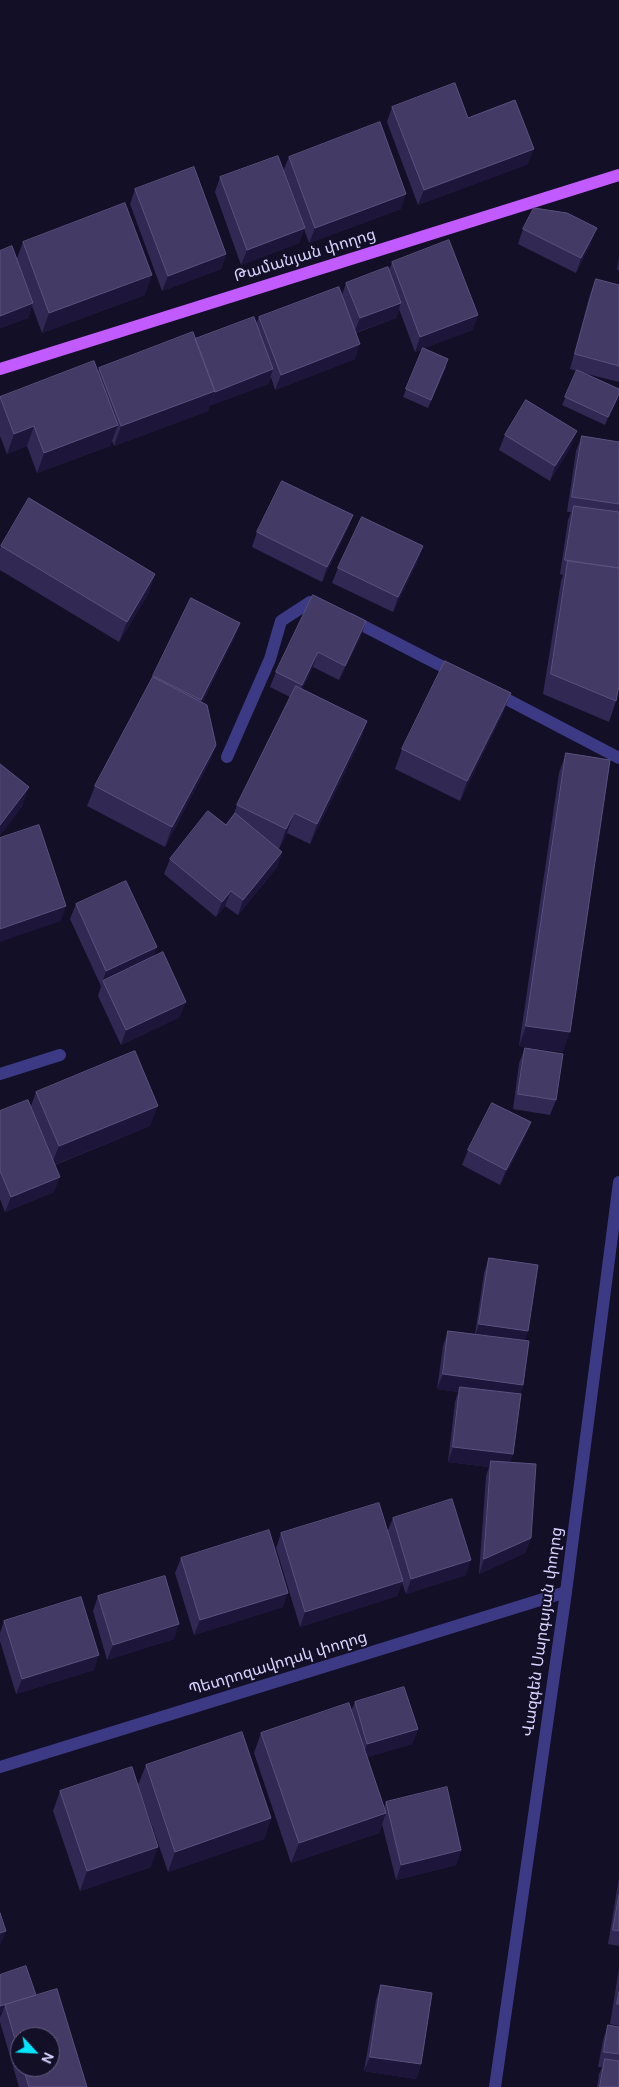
<!DOCTYPE html>
<html>
<head>
<meta charset="utf-8">
<style>
	body { margin:0 }
	#map { position:relative; width:619px; height:2087px; overflow:hidden; background:#130f26; font-family:"DM Sans",sans-serif }
	canvas { display:block }
	.north { position:absolute; left:10px; top:2027px; width:50px; height:50px; box-sizing:border-box; background:#130f26; border:1px solid #625e7d; border-radius:50%; rotate:115deg; font-size:14px; font-weight:700; line-height:20px; text-align:center; color:#d9d4ff }
	.north::after { content:''; display:block; margin:auto; width:18px; height:22px; background:#00e5ff; clip-path:polygon(50% 0,100% 100%,50% 72%,0 100%) }
</style>
</head>
<body>
<div id="map">
<canvas width="619" height="2087"></canvas>
<div class="north">N</div>
</div>
<script>
const context = document.querySelector('canvas').getContext('2d');
context.lineJoin = 'round';
function stroke(path, color, width, dash) {
  context.strokeStyle = color;
  context.lineWidth = width;
  context.lineCap = dash ? 'butt' : 'round';
  context.setLineDash(dash || []);
  context.stroke(path);
}
function fillPath(path, color) {
  context.fillStyle = color;
  context.fill(path, 'evenodd');
}
function label(font, color, halo, rows, align = 'center') {
  context.font = font + ' "DM Sans","Noto Sans Armenian",sans-serif';
  context.lineWidth = 4;
  context.setLineDash([]);
  context.textBaseline = 'middle';
  context.strokeStyle = halo;
  context.fillStyle = color;
  for (const [text, x, y, turn = 0] of rows) {
    context.save();
    context.translate(x, y);
    context.rotate((+turn || 0) * Math.PI / 180);
    context.textAlign = isNaN(turn) ? turn : align;
    if (halo) context.strokeText(text, 0, 0);
    context.fillText(text, 0, 0);
    context.restore();
  }
}
const minor = new Path2D(`
	M350 619 457 674
	M493 692 619 758
	M227 757 270 659 281 621 310 602 323 607
	M0 1074 60 1055
	M0 1767 566 1592`);
const tertiary = new Path2D(`
	M495 2087 566 1592 619 1182`);
const primary = new Path2D(`
	M0 369 619 175`);
const wall = new Path2D(`
	M392 107 468 118 528 164 418 205 387 122Z
	M289 157 401 209 309 243 304 229 299 243 241 265 215 192 220 177 283 171Z
	M135 189 226 254 221 269 162 291 130 204Z
	M523 229 591 243 576 273 518 244Z
	M23 242 145 295 42 333 32 306 28 318 0 328V251L17 258Z
	M619 257V270H617Z
	M392 262 478 315 472 330 424 348 446 367 428 408 403 397 423 349 415 352 399 309 396 318 356 333 355 359 275 390 271 377 268 384 209 406 208 411 114 446 112 441 110 446 37 473 27 446 7 454 0 436V397L98 372 99 368 195 339 256 324 259 317 342 295 346 283 389 270Z
	M596 279 619 285V382L583 373 618 398 605 425 562 405 577 371 570 369 590 294Z
	M505 435 571 446 550 481 499 450Z
	M582 436 619 442V685L616 701 609 722 543 694 561 581 563 575 560 574 568 520 571 512H567L576 451Z
	M353 515 347 530 322 582 252 547 257 532Z
	M1 546 155 574 148 594 119 642 0 570V548Z
	M418 561 393 612 332 583 338 568Z
	M313 595 361 636 339 680 313 667 302 689 367 721 360 741 310 844 287 833 279 849 282 852 277 867 238 915 225 906 216 917 164 874 170 859 226 825 233 816 237 805 290 697 270 687 276 672Z
	M240 623 234 638 202 703 216 745 208 765 165 847 87 806 95 786 151 681 153 676Z
	M511 693 503 713 460 801 395 769 402 749Z
	M566 753 563 1052 519 1046 559 773Z
	M76 904 157 947 153 957 180 1017 121 1045 98 996 101 986 70 919Z
	M525 1048 556 1100 550 1115 513 1109 519 1063Z
	M36 1092 150 1126 55 1165 54 1192 5 1212 0 1199V1111L31 1106Z
	M531 1122 525 1137 500 1185 462 1165 468 1150Z
	M489 1258 525 1341 523 1385 520 1394 513 1454 510 1462 531 1538 525 1553 479 1574 486 1476 489 1467 448 1462 455 1402 458 1392 437 1389 443 1346 448 1331 475 1334 484 1273Z
	M393 1518 466 1575 406 1594 402 1583 397 1596 300 1627 276 1548 281 1533 387 1532Z
	M181 1558 283 1607 194 1635 175 1573Z
	M98 1596 174 1639 107 1660 93 1611Z
	M4 1621 94 1670 16 1694 0 1641V1633Z
	M355 1702 418 1729 412 1744 367 1757 384 1808 386 1802 461 1850 456 1865 396 1880 382 1824 379 1833 291 1863 254 1753 261 1733 351 1711Z
	M146 1765 271 1818 264 1839 168 1872 138 1785Z
	M60 1791 151 1867 80 1891 53 1811Z
	M619 1877V1946L608 1944Z
	M619 1968V2026L610 2024Z
	M0 1975 36 1995 87 2087H19L0 2022V2017L2 2013ZM20 2037 50 2067H20Z
	M381 1985 421 2064 416 2079 364 2071 376 2000Z
	M608 2025 619 2027V2087H597L599 2074 602 2067H598L603 2040Z`);
const shadedWall = new Path2D(`
	M534 149 528 164 418 205 424 190Z
	M406 194 401 209 309 243 315 228Z
	M305 228 299 243 241 265 247 250Z
	M597 228 591 243 576 273 581 258Z
	M226 254 221 269 162 291 168 276Z
	M152 275 145 295 42 333 49 313Z
	M33 303 28 318 0 328V316Z
	M401 303 396 318 354 333 360 318Z
	M478 315 472 330 415 352 420 337Z
	M360 344 355 359 275 390 281 375Z
	M273 369 268 384 210 406 215 392Z
	M215 391 208 411 114 446 121 426Z
	M619 394 618 398 605 425 608 417Z
	M118 425 110 446 37 473 44 453Z
	M34 426 27 446 7 454 14 434Z
	M577 431 571 446 550 481 555 466Z
	M353 515 347 530 322 582 327 567Z
	M423 546 418 561 393 612 398 597Z
	M155 574 148 594 119 642 127 622Z
	M366 621 361 636 339 680 345 666Z
	M240 623 234 638 196 715 201 700Z
	M318 652 313 667 296 700 302 685Z
	M511 693 503 713 460 801 467 781Z
	M367 721 360 741 310 844 317 824Z
	M216 745 208 765 165 847 172 827Z
	M29 787 22 807 0 836V825Z
	M294 813 287 833 279 849 286 829Z
	M282 852 277 867 238 915 243 900Z
	M231 891 225 906 216 917 222 902Z
	M66 906 61 921 0 942V929Z
	M157 947 151 962 103 981 101 986 106 971Z
	M186 1002 180 1017 121 1045 126 1030Z
	M526 1026 570 1032 563 1052 519 1046Z
	M158 1106 150 1126 51 1166 59 1146Z
	M531 1122 525 1137 500 1185 506 1170Z
	M60 1177 54 1192 5 1212 11 1197Z
	M479 1324 528 1331 523 1346 474 1339Z
	M443 1374 523 1385 518 1400 460 1387 458 1392 437 1389Z
	M453 1447 513 1454 508 1469 491 1461 489 1467 448 1462Z
	M531 1538 525 1553 479 1574 484 1559Z
	M471 1560 466 1575 406 1594 411 1579Z
	M403 1581 397 1596 300 1627 305 1612Z
	M288 1593 283 1607 194 1635 200 1620Z
	M179 1624 174 1639 107 1660 113 1645Z
	M99 1655 94 1670 16 1694 22 1679Z
	M418 1729 412 1744 362 1759 367 1744Z
	M386 1813 379 1833 291 1863 299 1843Z
	M271 1818 264 1839 168 1872 175 1852Z
	M158 1847 151 1867 80 1891 87 1871Z
	M461 1850 456 1865 396 1880 401 1865Z
	M6 1931 0 1946V1933Z
	M5 2005 2 2013H0V2006Z
	M370 2057 421 2064 416 2079 364 2071Z`);
const building = new Path2D(`
	M455 83 468 118 515 100 534 149 424 190 392 107Z
	M380 122 406 194 315 228 289 157Z
	M278 156 305 228 247 250 220 177Z
	M194 167 226 254 168 276 135 189Z
	M125 203 152 275 49 313 23 242Z
	M534 208 567 213 597 228 581 258 523 229Z
	M449 240 478 315 420 337 392 262Z
	M12 246 33 303 0 316V251Z
	M388 267 401 303 360 318 346 283Z
	M596 279 619 285V366L575 354Z
	M339 287 360 344 281 375 259 317Z
	M254 317 273 369 215 392 195 339Z
	M193 332 215 391 121 426 99 368Z
	M423 348 448 359 431 400 406 389Z
	M94 361 118 425 44 453 34 426 14 434 0 397Z
	M577 370 619 389V394L608 417 565 397Z
	M526 400 577 431 555 466 505 435Z
	M582 436 619 442V504L572 497Z
	M282 481 353 515 327 567 257 532Z
	M29 498 155 574 127 622 1 546Z
	M574 506 619 512V568L565 560Z
	M362 517 423 546 398 597 338 568Z
	M568 561 619 568V685L616 701 551 674Z
	M313 595 366 621 345 666 318 652 302 685 276 672Z
	M191 598 240 623 201 700 153 676Z
	M445 661 511 693 467 781 402 749Z
	M153 677 207 705 216 745 172 827 95 786Z
	M296 686 367 721 317 824 294 813 286 829 237 805Z
	M566 753 610 760 570 1032 526 1026Z
	M0 764 29 787 0 825Z
	M208 811 226 825 235 813 282 852 243 900 231 891 222 902 170 859Z
	M39 825 66 906 0 929V838Z
	M126 881 157 947 106 971 76 904Z
	M163 952 186 1002 126 1030 103 981Z
	M525 1048 563 1054 556 1100 518 1094Z
	M135 1051 158 1106 59 1146 36 1092Z
	M28 1100 60 1177 11 1197 0 1171V1111Z
	M492 1103 531 1122 506 1170 468 1150Z
	M489 1258 538 1265 528 1331 479 1324Z
	M448 1331 529 1341 523 1385 443 1374Z
	M460 1387 521 1394 513 1454 453 1447Z
	M491 1461 536 1464 531 1538 484 1559Z
	M452 1499 471 1560 411 1579 393 1518Z
	M379 1503 403 1581 305 1612 281 1533Z
	M269 1530 288 1593 200 1620 181 1558Z
	M165 1576 179 1624 113 1645 98 1596Z
	M81 1597 99 1655 22 1679 4 1621Z
	M404 1687 418 1729 367 1744 355 1702Z
	M349 1703 386 1813 299 1843 261 1733Z
	M242 1732 271 1818 175 1852 146 1765Z
	M132 1767 158 1847 87 1871 60 1791Z
	M447 1787 461 1850 401 1865 386 1802Z
	M619 1895V1931L613 1930Z
	M0 1913 6 1931 0 1933Z
	M26 1966 36 1995 0 2006V1975Z
	M381 1985 432 1993 421 2064 370 2057Z
	M57 1989 87 2087H29L23 2067H50V2037H20V2056L5 2005Z
	M619 1992V2004H617Z
	M608 2025 619 2027V2054L604 2052Z
	M605 2059 619 2061V2087H600Z`);
const streetNames = [
	["Թամանյան փողոց",305,256,-17],
	["Վազգեն Սարգսյան փողոց",543,1632,-82],
	["Պետրոզավոդսկ փողոց",278,1664,-17]
];
stroke(minor, '#3d3a85', 12);
stroke(tertiary, '#3d3a85', 12);
stroke(primary, '#c25bff', 12);
fillPath(wall, '#312854');
fillPath(shadedWall, '#1d163a');
fillPath(building, '#433a66');
stroke(building, '#5a527e', 1);
label('16px', '#d9d4ff', '#130f26', streetNames);
</script>
</body>
</html>
